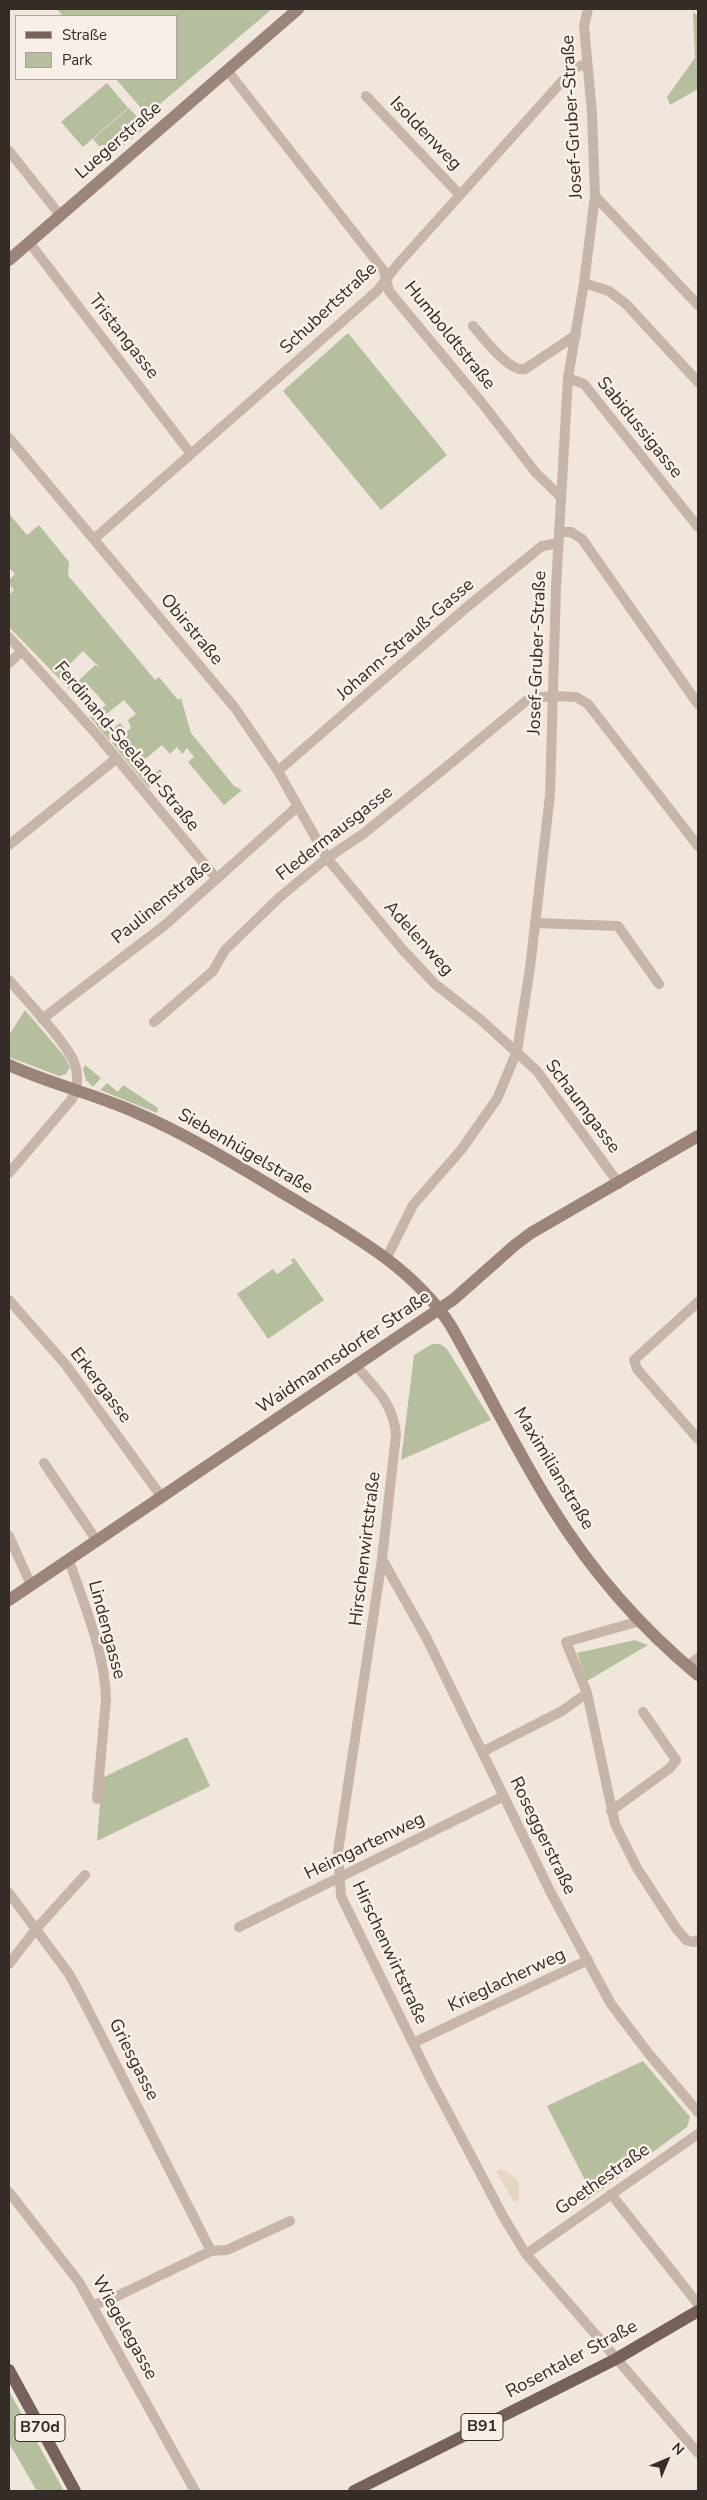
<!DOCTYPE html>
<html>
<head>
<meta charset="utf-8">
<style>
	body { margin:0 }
	#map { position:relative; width:707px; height:2500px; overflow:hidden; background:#f0e6dc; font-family:"Nunito Sans",sans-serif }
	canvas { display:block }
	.frame { position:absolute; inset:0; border:10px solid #352c28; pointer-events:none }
	.legend { position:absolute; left:15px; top:15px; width:162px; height:65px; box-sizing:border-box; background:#f8f0e8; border:1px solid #aaa29b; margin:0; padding:6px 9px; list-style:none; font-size:15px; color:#352c28 }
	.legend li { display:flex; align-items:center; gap:10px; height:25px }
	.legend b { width:25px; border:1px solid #aaa29b }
	.north { position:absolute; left:642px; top:2435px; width:50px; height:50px; -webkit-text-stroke:4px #f8f0e8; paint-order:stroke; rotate:45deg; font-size:14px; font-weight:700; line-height:20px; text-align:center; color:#352c28 }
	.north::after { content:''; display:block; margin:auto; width:18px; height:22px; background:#352c28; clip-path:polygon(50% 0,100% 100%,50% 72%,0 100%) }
</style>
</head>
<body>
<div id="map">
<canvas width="707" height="2500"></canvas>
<div class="frame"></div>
<ul class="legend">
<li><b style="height:6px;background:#76625b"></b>Straße</li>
<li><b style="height:14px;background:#b5be9d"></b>Park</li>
</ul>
<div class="north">N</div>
</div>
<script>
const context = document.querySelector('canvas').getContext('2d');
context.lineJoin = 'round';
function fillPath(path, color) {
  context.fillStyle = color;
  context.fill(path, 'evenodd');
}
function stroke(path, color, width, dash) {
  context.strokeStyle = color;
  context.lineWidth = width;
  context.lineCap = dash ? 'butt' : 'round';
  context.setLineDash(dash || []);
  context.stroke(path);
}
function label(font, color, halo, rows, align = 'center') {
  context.font = font + ' "Nunito Sans",sans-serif';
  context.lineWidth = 5;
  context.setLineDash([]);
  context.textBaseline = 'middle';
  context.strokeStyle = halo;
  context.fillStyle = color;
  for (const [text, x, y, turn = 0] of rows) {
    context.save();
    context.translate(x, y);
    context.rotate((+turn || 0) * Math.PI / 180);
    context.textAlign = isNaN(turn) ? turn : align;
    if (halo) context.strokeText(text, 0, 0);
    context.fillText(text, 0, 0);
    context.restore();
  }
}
const green = new Path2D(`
	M57 9H272L147 115 116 79H176V16H63Z
	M693 12 698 16V89L670 105 667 97 695 58Z
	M107 83 128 108 83 147 61 122Z
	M129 108 146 127 106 160H104L106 146 101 145 100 147 93 139Z
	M348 333 447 455 381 510 283 391Z
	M10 515 27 535 39 525 69 562 68 576 77 586 155 680 159 677 178 700 181 698 191 733 234 786 242 790 224 805 188 762 194 757 187 748 182 754 177 747 170 754 162 745 137 766 148 779 160 769 164 775 149 788 112 743 131 728 128 720 136 714 124 700 99 720 109 732 120 723 124 728 109 740 90 717 106 705 92 689 77 697 9 627V595L14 590 9 584V580L15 574 9 568ZM83 651 101 669 95 665 73 686 61 673Z
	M25 1010 65 1057 70 1067 66 1074 59 1076 9 1057V1035Z
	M85 1065 101 1078 93 1087 86 1080 83 1069Z
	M107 1083 118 1092 123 1085 158 1108 157 1113 100 1090Z
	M294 1258 324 1300 268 1339 237 1294 273 1269 277 1274 293 1263 291 1260Z
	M432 1344H440L447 1349 491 1420 401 1460 414 1355Z
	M635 1640 648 1645 587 1681 577 1653Z
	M187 1737 210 1786 97 1841 102 1778Z
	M643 2061 690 2117 687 2127 582 2204 588 2186 547 2106Z
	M9 2391 64 2491H37L9 2443Z`);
const plaza = new Path2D(`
	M500 2169 514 2176 519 2184V2200L514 2203 496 2171Z`);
const street = new Path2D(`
	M227 70 384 271 389 291 482 403 536 473 561 497
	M366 96 460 195
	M9 151 60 215
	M595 196 698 305
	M29 242 191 454
	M584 283 609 291 626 304 698 382
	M473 326C484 338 509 373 525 369L576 335
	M568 378 584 384 698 527
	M9 438 235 708 278 771 327 858 403 950 435 984 481 1020 537 1071 619 1184
	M560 532H571L582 539 698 704
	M94 539 377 291 398 264 574 68 586 64
	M9 637 98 736 217 879
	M9 663 22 651
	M278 771 467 607 542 546 559 543
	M9 845 117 758
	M535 923 618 926 659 984
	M9 980C25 999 66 1042 74 1062 79 1075 78 1087 72 1099L9 1173
	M42 1019 165 925 298 806
	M154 1022 213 971 225 950 281 896 327 858 363 834 434 777 526 701 532 698 553 696 576 697 588 704 698 846
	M386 1259 413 1205 461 1150 497 1099 517 1051 530 968 550 795 556 587 568 378 584 283 595 196 592 113 584 26 588 9
	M9 1300 66 1365 161 1496
	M698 1302 634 1360 637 1369 698 1439
	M356 1366C376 1388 394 1405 396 1435L382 1559 338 1852 341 1896 430 2078 504 2218 526 2254 698 2453
	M44 1463 97 1541
	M9 1536 31 1585
	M382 1559 427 1639 550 1891 611 2004 649 2054 698 2112
	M69 1560C84 1605 105 1652 106 1700L97 1799
	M640 1621 566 1642 587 1693 615 1824 637 1868 676 1928 686 1940 693 1942 698 1940
	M688 1666 698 1658
	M482 1752 562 1711 587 1693
	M611 1811 670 1768 676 1760 643 1712
	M9 1893 69 1974 81 1996 211 2251
	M239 1927 504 1796
	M9 1964 36 1929 85 1875
	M413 2043 588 1960
	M9 2192 79 2282 195 2491
	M611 2194 698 2304
	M526 2254 698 2134
	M93 2305 109 2300 211 2251 227 2250 290 2221`);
const secondary = new Path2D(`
	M9 260 298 9
	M9 1065C50 1084 95 1094 137 1113 188 1135 235 1164 283 1193 344 1230 412 1265 451 1326 485 1386 515 1448 551 1506 590 1569 641 1628 698 1675
	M9 1600 454 1299 515 1245 531 1233 698 1136`);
const primary = new Path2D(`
	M9 2370 75 2491
	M354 2491 616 2359 698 2311`);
const shields = [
	[482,2427,42],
	[40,2428,50]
];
const shieldNames = [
	["B91",482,2427],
	["B70d",40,2428]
];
const streetNames = [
	["Josef-Gruber-Straße",573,117,-93],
	["Isoldenweg",425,134,46],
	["Luegerstraße",119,141,-41],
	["Schubertstraße",329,309,-43],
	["Humboldtstraße",449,336,51],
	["Tristangasse",123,337,52],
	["Sabidussigasse",639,428,51],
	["Obirstraße",191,630,50],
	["Johann-Strauß-Gasse",406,640,-41],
	["Josef-Gruber-Straße",538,653,-88],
	["Ferdinand-Seeland-Straße",126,747,50],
	["Fledermausgasse",335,834,-38],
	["Paulinenstraße",162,903,-39],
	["Adelenweg",418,939,48],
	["Schaumgasse",582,1107,53],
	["Siebenhügelstraße",245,1152,30],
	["Waidmannsdorfer Straße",344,1353,-34],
	["Erkergasse",100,1386,53],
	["Maximilianstraße",553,1469,59],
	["Hirschenwirtstraße",366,1549,-83],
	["Lindengasse",106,1630,75],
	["Roseggerstraße",542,1836,64],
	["Heimgartenweg",365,1847,-26],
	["Hirschenwirtstraße",389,1953,65],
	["Krieglacherweg",507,1981,-25],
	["Griesgasse",133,2060,63],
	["Goethestraße",603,2180,-35],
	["Wiegelegasse",124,2328,61],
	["Rosentaler Straße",572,2360,-28]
];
fillPath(green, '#b5be9d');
fillPath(plaza, '#e7d6c4');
stroke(street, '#c8b5a9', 10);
stroke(secondary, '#9b857b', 12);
stroke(primary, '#76625b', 12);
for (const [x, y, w] of shields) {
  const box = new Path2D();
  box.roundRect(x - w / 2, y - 13.5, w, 27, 4);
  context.fillStyle = '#f8f0e8';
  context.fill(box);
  stroke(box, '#352c28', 1);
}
label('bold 16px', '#352c28', null, shieldNames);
label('18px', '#352c28', '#f8f0e8', streetNames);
</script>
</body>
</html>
